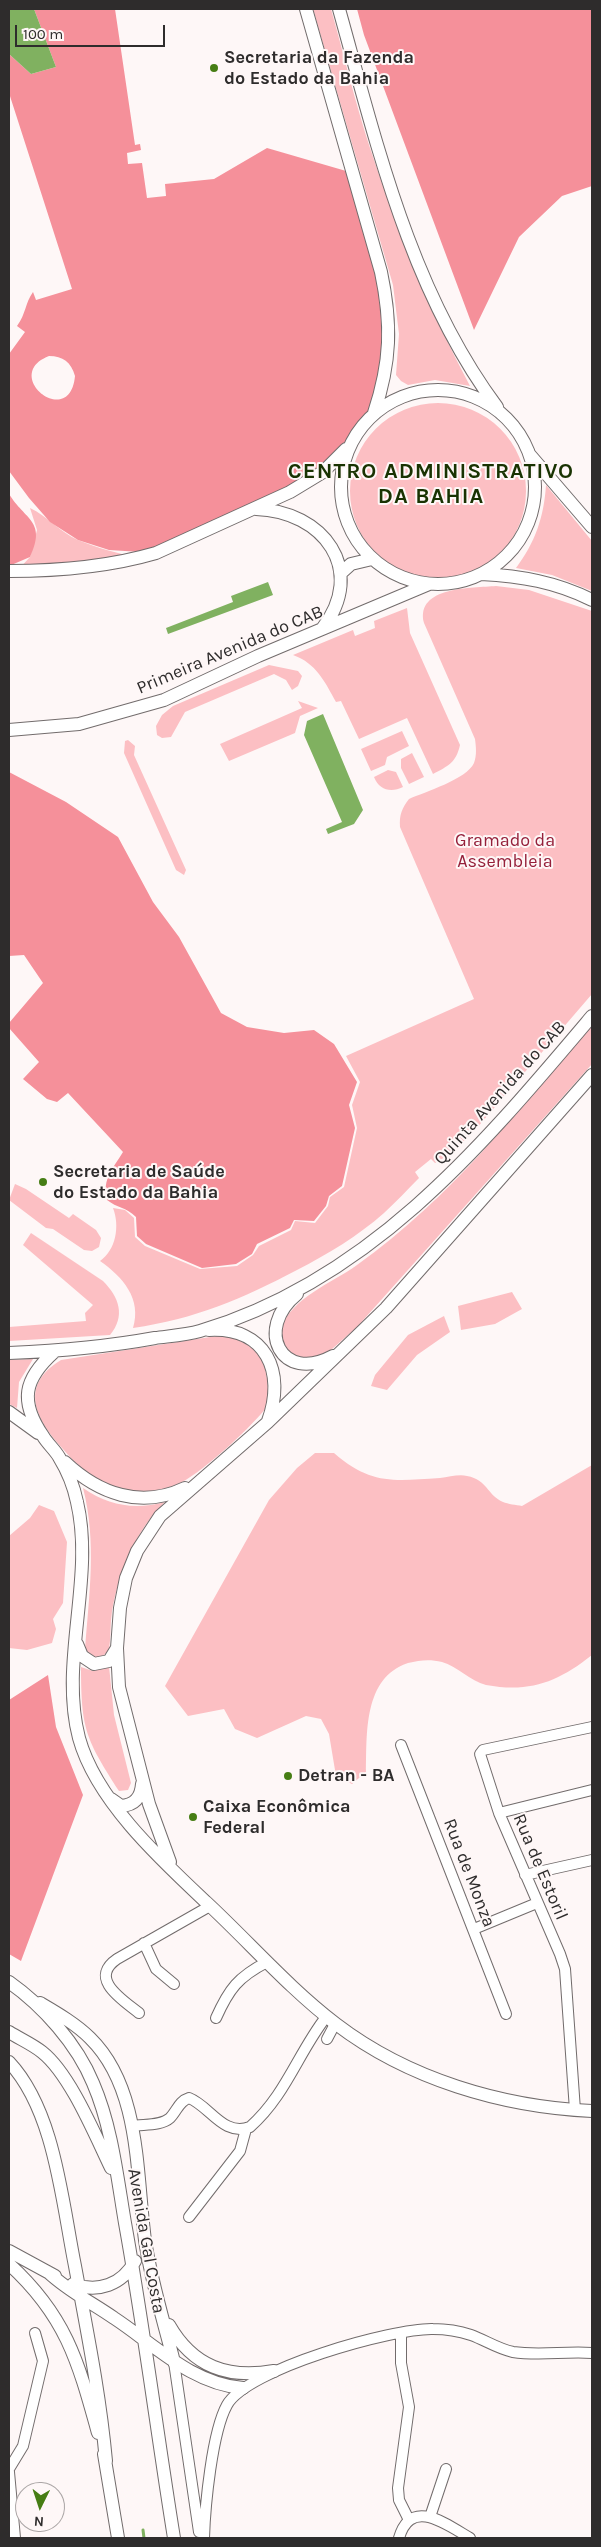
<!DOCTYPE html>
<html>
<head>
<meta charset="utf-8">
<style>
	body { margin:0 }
	#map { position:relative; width:601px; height:2547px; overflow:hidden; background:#fef7f7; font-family:Karla,sans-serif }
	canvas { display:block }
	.frame { position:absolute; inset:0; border:10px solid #2e2c2c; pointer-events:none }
	.north { position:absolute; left:15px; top:2482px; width:50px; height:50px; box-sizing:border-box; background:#fef7f7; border:1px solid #aba6a6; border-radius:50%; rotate:184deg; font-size:14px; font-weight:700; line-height:20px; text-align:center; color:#2e2c2c }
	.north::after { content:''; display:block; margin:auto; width:18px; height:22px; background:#467d14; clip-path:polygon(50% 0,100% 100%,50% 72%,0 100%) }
	.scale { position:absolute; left:15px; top:25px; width:150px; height:22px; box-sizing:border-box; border:2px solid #2e2c2c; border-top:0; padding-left:6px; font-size:15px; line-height:18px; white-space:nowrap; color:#2e2c2c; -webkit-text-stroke:4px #fef7f7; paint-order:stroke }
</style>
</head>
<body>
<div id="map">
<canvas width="601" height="2547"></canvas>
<div class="frame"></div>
<div class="north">N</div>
<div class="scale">100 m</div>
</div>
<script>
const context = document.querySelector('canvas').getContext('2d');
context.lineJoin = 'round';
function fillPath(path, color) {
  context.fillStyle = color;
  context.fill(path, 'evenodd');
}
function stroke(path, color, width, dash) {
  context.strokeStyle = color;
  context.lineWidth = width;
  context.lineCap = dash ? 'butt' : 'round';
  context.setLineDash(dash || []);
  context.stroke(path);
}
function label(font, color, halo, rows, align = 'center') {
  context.font = font + ' Karla,sans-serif';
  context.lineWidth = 4;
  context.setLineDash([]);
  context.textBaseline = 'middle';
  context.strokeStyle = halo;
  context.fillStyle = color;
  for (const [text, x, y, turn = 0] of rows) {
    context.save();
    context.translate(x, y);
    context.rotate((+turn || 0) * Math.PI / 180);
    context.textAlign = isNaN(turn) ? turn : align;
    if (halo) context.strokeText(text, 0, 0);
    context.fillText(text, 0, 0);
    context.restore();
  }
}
const green = new Path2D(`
	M313 9H331C344 55 355 102 370 148 397 230 429 309 470 386L435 380 408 385 401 381 396 375 399 334 393 285Z
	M350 491a88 88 0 1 1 176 0a88 88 0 1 1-176 0Z
	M546 485 592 541V591L552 575 516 568C535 543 544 517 546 485Z
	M30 508C47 516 60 532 78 540 97 548 118 553 138 558L17 571 30 557 37 530Z
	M496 586 529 590 592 611V994L476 1129 452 1153 435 1163 431 1159 415 1172 419 1178C407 1190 396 1202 384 1213 358 1236 328 1254 297 1270 242 1299 195 1319 133 1328 142 1299 123 1277 100 1261 116 1250 120 1226 113 1208L125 1210 134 1218 135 1237 145 1246 200 1269 237 1266 253 1255 259 1246 291 1230 295 1221 315 1223 328 1206 330 1197 344 1187 357 1128 352 1105 360 1082 346 1056 474 999 400 827C399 815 402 808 409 799 425 792 467 779 474 763 477 755 476 747 475 739L424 623C415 586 473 588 496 586Z
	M407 608 410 633 460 745C456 763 448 766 433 774L407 718 359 739 341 701 336 702C325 682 316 663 293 655L353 630 355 636 375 628 374 621Z
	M269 665 298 671 302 676 298 686 292 690 286 680 274 674 185 712 171 737 162 738 157 735 156 726 162 715 173 706Z
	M298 701 318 708 300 716 295 733 229 761 220 744 302 708Z
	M402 731 409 746 387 757 385 765 371 771 361 749Z
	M128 740 135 746 134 755 186 870 184 875 176 870 124 753 125 741Z
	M412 753 424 777 409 784 401 768V759Z
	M388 770 396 772 403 787C391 793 379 790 374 777Z
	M592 1023V1064L357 1327 323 1357 297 1358 284 1346 280 1329C294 1296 329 1285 357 1265 451 1198 518 1111 592 1023Z
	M15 1184 26 1189 69 1218 73 1214 96 1230 101 1238 99 1247 92 1251 84 1250 53 1229 46 1228 9 1200Z
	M31 1233 103 1281C119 1297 126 1316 110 1335L9 1341V1327L86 1321 85 1313 93 1305 23 1245Z
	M512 1292 522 1309 495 1324 461 1330 458 1306Z
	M444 1316 450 1332 417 1355 387 1390 371 1386 375 1375 408 1335Z
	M223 1335C266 1347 267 1364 269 1404 254 1425 205 1470 182 1482 170 1488 156 1491 142 1492 129 1492 113 1489 101 1482 86 1474 73 1461 62 1448 36 1419 18 1386 61 1360Z
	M33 1359 19 1382 17 1408 9 1404V1360Z
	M315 1453H334C371 1485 393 1481 440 1478 449 1477 459 1474 467 1476 488 1480 486 1494 503 1502 508 1504 516 1505 522 1506L592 1465V1655C558 1682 530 1693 486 1685 470 1681 457 1666 442 1662 430 1659 420 1660 408 1663 363 1678 367 1734 366 1772L352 1784 336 1776 329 1734 321 1719 306 1716 257 1738 235 1729 224 1709 188 1716 165 1686 269 1500 297 1468Z
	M83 1488C109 1506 135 1510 165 1502 136 1530 119 1572 112 1611 110 1624 111 1637 109 1650L104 1655 97 1658 85 1650C89 1595 97 1542 83 1488Z
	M39 1505 54 1511 67 1542 63 1603 53 1619 56 1629 52 1643 27 1650 9 1648V1536L30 1518Z
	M109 1666 114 1715 131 1783 128 1790 119 1791C86 1739 81 1730 81 1667L93 1671Z`);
const forest = new Path2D(`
	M34 9H115L135 145 140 144 141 150 127 153 128 164 142 163 147 198 166 196 165 184 214 179 267 148 353 173 388 303 374 413 360 428 336 461 192 538 141 552 109 550 78 540 50 522 29 498 9 471V354L25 332 17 326C26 314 25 303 33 292L36 300 72 289 9 93V54L31 74 56 67ZM49 356C63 356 71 362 75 376 70 431 0 375 49 356Z
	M357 9H592V186L562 196 519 237 474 330 364 35Z
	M9 494C25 520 47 521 30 557L9 566Z
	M9 772 66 802 118 837 153 902 179 937 221 1013 247 1027 284 1033 314 1030 334 1044 357 1082 349 1105 355 1128 342 1186 329 1196 326 1206 314 1221 294 1220 290 1228 257 1244 252 1254 236 1264 202 1268 146 1244 137 1236 136 1217C126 1207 117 1208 107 1200 102 1178 113 1169 123 1152L68 1093 57 1102 47 1099 23 1079 39 1062 9 1028V1023L43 983 24 955 9 956Z
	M48 1675 56 1727 83 1795 21 1961 9 1954V1700Z`);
const water = new Path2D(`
	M9 9H34L56 67 31 74 9 54Z
	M268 582 273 595 168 634 166 628 233 602 231 596Z
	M323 714 363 810 354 824 328 834 326 829 342 822 304 735 307 721Z`);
const stream = new Path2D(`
	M143 2530 144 2538`);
const minor = new Path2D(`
	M401 1745 506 2014
	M499 1813 592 1790
	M525 1875 592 1860
	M474 1929 537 1903
	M144 1943 156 1969 174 1984
	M139 2013C123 2000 88 1979 117 1959L210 1906
	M216 2018C229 1989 238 1977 267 1962
	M327 2039 335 2024
	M575 2110 565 1969 560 1954 499 1813 480 1754 483 1750 592 1727
	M132 2126C144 2124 161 2126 170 2118 177 2111 179 2101 189 2098 210 2106 223 2137 250 2127 286 2095 298 2053 326 2017
	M189 2217 240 2151 246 2129
	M401 2333V2363L409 2407 398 2488 399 2500 409 2520
	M174 2362 199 2532
	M9 2469 23 2446 43 2361 35 2333
	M9 2472 15 2538
	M430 2517 446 2469
	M204 2538C205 2506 212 2432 227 2405 247 2369 393 2328 433 2329 445 2329 459 2331 471 2335 485 2340 498 2349 513 2352 539 2356 566 2351 592 2353
	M399 2538C411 2497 446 2524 470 2538`);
const major = new Path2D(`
	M306 9 381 272C392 324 391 362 374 413
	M339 9C377 145 411 292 497 407
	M341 487a97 97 0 1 1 194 0a97 97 0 1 1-194 0Z
	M530 455 592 527
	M256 509C323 511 368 570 322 629
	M9 571C58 571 108 567 156 553L290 492 323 472 346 449
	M341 573 351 564 372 559
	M481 574C521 576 556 582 592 600
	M9 730 79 724 164 700 258 656 429 584
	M297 1294C254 1329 281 1384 333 1356
	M209 1330C266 1327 286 1372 268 1421
	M54 1352C24 1379 19 1401 43 1436 47 1443 55 1450 59 1457 67 1470 74 1487 77 1502 95 1578 59 1662 79 1738 96 1800 160 1859 206 1902 250 1943 289 1988 336 2024 408 2079 502 2107 592 2111
	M9 1353C58 1351 106 1347 155 1338 170 1336 186 1335 200 1331 371 1280 482 1146 592 1016
	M9 1412 38 1433
	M65 1462C99 1494 141 1509 185 1488
	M77 1644 82 1656 94 1664 109 1661 117 1648
	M111 1799 121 1806C135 1805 141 1797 142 1784
	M170 1862 149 1804 119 1687 117 1648 120 1608 126 1578 137 1551 160 1516 268 1422 386 1308 592 1075
	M9 1982C43 2006 77 2044 93 2083 112 2127 117 2176 125 2223 144 2328 157 2433 174 2538
	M40 2003C57 2013 76 2024 90 2038 141 2088 136 2174 145 2240 151 2281 164 2322 174 2362
	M9 2032C20 2039 32 2044 42 2052 70 2074 95 2135 111 2168
	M9 2062C55 2111 62 2202 75 2266 87 2331 100 2395 106 2461
	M9 2251 55 2276
	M9 2264C66 2316 78 2361 98 2433
	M48 2272C68 2291 91 2302 114 2318 155 2345 192 2384 243 2388
	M73 2284C98 2293 122 2285 135 2261
	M169 2325C193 2367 228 2379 274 2371
	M104 2454 118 2538`);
const markers = [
	[214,68,5,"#467d14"],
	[43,1182,5,"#467d14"],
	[288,1776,5,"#467d14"],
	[193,1817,5,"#467d14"]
];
const poiNames = [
	["Secretaria da Fazenda",224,58],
	["do Estado da Bahia",224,79],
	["Secretaria de Saúde",53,1172],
	["do Estado da Bahia",53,1193],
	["Detran - BA",298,1776],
	["Caixa Econômica",203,1807],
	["Federal",203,1828]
];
const streetNames = [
	["Primeira Avenida do CAB",230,650,-23],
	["Quinta Avenida do CAB",500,1093,-48],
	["Rua de Estoril",540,1867,67],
	["Rua de Monza",469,1873,69],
	["Avenida Gal Costa",146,2241,80]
];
const parkNames = [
	["Gramado da",505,841],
	["Assembleia",505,862]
];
const districtNames = [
	["CENTRO ADMINISTRATIVO",431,472],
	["DA BAHIA",431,497]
];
fillPath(green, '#fcbfc3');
fillPath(forest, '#f5909a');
fillPath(water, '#80b160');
stroke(stream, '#80b160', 3);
stroke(minor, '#726c6c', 12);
stroke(major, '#726c6c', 14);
stroke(minor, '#fff', 10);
stroke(major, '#fff', 12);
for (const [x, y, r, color] of markers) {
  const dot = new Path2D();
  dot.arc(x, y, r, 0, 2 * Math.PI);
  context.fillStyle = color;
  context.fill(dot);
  stroke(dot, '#fef7f7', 2);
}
label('bold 18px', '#2e2c2c', '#fef7f7', poiNames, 'left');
label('18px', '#2e2c2c', '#fef7f7', streetNames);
label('18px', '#95203a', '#fef7f7', parkNames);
context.letterSpacing = '1px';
label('bold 22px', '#193302', '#fef7f7', districtNames);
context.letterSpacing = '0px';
</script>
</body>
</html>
